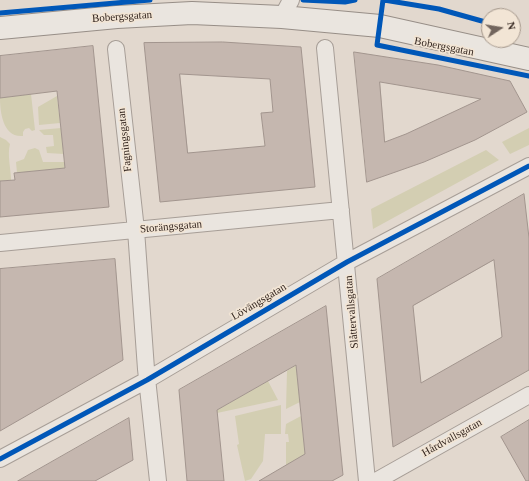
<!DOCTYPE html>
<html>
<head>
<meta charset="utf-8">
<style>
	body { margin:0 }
	#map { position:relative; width:529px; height:481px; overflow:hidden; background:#e2d8ce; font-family:"Times New Roman",serif }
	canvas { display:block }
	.north { position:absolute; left:481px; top:8px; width:40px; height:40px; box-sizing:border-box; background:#f2e5d5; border:1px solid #a6998d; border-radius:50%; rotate:78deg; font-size:11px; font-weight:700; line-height:16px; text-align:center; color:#352720 }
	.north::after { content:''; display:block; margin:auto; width:14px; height:18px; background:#72655d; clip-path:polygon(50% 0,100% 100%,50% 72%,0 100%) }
</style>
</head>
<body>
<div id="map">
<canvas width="529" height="481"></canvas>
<div class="north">N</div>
</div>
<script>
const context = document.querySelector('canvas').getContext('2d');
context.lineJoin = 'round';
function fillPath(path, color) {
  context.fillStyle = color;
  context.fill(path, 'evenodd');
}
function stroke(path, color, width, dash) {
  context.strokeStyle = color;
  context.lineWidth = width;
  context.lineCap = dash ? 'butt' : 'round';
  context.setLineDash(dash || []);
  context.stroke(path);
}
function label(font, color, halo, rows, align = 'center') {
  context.font = font + ' "Times New Roman",serif';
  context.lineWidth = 3.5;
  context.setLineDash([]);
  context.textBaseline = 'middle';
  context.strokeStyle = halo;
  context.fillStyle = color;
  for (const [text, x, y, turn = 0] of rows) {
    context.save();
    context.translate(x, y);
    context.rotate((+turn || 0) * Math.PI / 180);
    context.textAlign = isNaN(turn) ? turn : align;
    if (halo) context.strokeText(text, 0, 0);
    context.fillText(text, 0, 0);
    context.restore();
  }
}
const green = new Path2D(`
	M31 94 35 130 32 131 29 128 25 129 23 132V136C3 138 0 112 0 98Z
	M57 96 60 123 39 125 38 107Z
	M61 128 64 154 47 153 46 147 54 146 53 135H44L39 130Z
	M529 128V145L510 154 502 142Z
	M0 137 6 140 10 144C7 155 11 169 11 180L0 181Z
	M35 148 39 150 43 162H64L68 168 17 173 16 162 24 159 28 150Z
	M486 150 499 160 373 229 371 209Z
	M296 365 300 402 286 409 287 371Z
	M268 381 278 400 217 413V410Z
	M281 405V434H265L263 461 251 479 245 481 237 445 239 444 235 416Z
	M301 416 305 454 286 466V442H289L288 434H285L286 424Z`);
const building = new Path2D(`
	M223 42 301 47 315 187 160 202 144 43ZM180 74 270 79 273 112 261 113 265 146 188 153Z
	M93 46 109 207 0 217V181L15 180 14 173 65 168 57 91 0 98V56Z
	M354 52 438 65 510 81 527 112 475 140 424 162 367 182ZM380 82 481 99 406 134 385 142Z
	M524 194 529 238V370L393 447 377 279ZM494 260 502 337 421 383 413 306Z
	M115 259 123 360 0 431V269Z
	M326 306 343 475 332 481H259L305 454 296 365 217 410 224 481H187L179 390Z
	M129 418 133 460 95 481H18Z
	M529 420V481H526L501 437Z`);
const street = new Path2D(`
	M282 17 291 0
	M325 48 367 481
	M116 49 136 230 146 369 158 481
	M0 243 341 210
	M0 459 147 380 347 262 529 166
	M376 481 529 395`);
const secondary = new Path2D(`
	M0 28 117 17 192 13 282 17 380 26 529 59`);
const cycleway = new Path2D(`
	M303 0 345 2 355 0
	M383 0 377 45 529 76
	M384 0 439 9 489 23
	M0 13 150 0
	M0 459 147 380 347 262 529 166`);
const streetNames = [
	["Bobergsgatan",122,17,-4],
	["Bobergsgatan",444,47,11],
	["Fagningsgatan",125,140,-96],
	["Storängsgatan",171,227,-5],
	["Lövängsgatan",259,302,-31],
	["Slåttervallsgatan",352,312,-95],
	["Hårdvallsgatan",452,438,-29]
];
fillPath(green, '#d3ceb2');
fillPath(building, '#c5b7af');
stroke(building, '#a2958e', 1);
stroke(street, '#a79e97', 18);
stroke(secondary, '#978e87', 24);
stroke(street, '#eae5df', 16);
stroke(secondary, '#eae5df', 22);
stroke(cycleway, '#0057b8', 5);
label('11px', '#352720', '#f2e5d5', streetNames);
</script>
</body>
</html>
